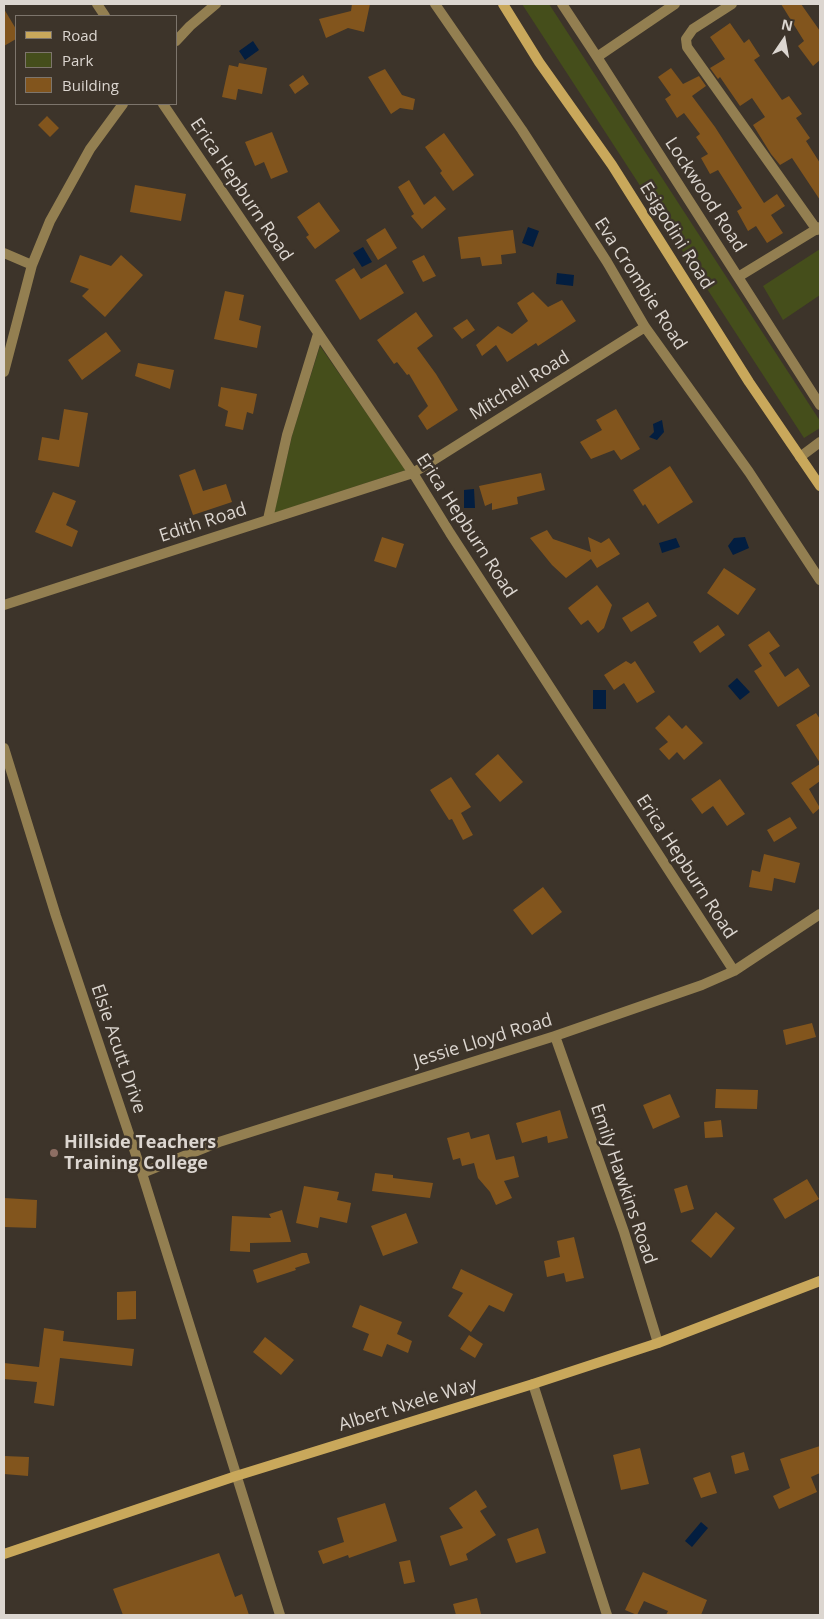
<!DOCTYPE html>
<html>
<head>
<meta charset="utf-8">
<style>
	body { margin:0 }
	#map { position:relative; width:824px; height:1619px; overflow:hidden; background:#3d342a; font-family:"Open Sans",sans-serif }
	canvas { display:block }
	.frame { position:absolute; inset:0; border:5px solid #dcd6d0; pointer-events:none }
	.legend { position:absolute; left:15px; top:15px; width:162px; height:90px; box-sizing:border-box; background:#3d342a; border:1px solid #7d756c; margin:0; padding:6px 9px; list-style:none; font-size:15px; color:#dcd6d0 }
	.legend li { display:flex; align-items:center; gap:10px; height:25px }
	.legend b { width:25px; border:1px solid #7d756c }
	.north { position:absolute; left:759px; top:15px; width:50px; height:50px; -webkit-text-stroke:4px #3d342a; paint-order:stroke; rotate:12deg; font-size:14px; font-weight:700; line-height:20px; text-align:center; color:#dcd6d0 }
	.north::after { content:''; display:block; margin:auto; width:18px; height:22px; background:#dcd6d0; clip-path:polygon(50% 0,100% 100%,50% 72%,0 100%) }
</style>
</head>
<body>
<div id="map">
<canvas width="824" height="1619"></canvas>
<div class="frame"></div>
<ul class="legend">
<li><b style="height:6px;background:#c9a85b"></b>Road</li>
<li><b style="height:14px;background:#454e1b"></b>Park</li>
<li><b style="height:14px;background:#82551d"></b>Building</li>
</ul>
<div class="north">N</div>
</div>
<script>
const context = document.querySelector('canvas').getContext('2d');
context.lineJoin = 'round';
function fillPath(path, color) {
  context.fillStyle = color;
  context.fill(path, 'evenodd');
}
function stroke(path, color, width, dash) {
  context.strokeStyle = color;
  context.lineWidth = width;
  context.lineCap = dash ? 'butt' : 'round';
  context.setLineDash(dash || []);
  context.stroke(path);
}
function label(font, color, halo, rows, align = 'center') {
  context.font = font + ' "Open Sans",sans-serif';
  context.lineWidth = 5;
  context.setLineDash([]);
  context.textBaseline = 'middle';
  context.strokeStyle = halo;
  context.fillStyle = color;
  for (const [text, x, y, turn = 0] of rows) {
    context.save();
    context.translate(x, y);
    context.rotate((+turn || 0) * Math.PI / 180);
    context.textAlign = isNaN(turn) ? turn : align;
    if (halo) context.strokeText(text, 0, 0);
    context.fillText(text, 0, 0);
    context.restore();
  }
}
const green = new Path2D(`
	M522 4H549L820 421V428L804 438Z
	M820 249V295L783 320 763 286Z
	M320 346 406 470 274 513 293 432Z`);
const water = new Path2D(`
	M253 41 259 50 245 60 239 51Z
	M528 227 539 231 533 247 522 243Z
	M363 247 372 262 362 267 353 253Z
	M557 273 574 275 573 286 556 284Z
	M662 420 664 432 657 440 649 437 654 432 653 424Z
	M474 489 475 508H464V490Z
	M745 537 749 548 733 555 728 546 734 538Z
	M676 538 680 547 662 553 659 543Z
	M737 678 750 692 740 700 728 686Z
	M593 690H606V709H593Z
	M701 1522 708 1528 692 1547 685 1541Z`);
const building = new Path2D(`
	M352 4H370L364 32 348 28 326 38 319 19 351 11Z
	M781 4H801L820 31V60L813 66 798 46 804 41Z
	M4 9 16 29V39L4 46Z
	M730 23 744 43 749 39 760 56 754 60 782 100 789 96 802 114 796 118 810 138 806 141 820 163V200L792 158 780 165 771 154 753 125 765 117 752 98 740 106 720 77 718 79 710 68 725 59 710 37Z
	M239 63 267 68 262 94 238 89 236 100 222 97 229 65 238 67Z
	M671 68 683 84 699 76 706 86 692 96 715 127 764 203 777 194 785 206 771 215 783 233 767 243 756 226 748 231 737 211 742 208 718 170 710 174 701 158 708 154 696 137 700 134 684 113 677 118 665 99 671 95 658 77Z
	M385 69 402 95 415 99 413 110 400 108 391 114 368 77Z
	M303 75 309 84 295 94 289 85Z
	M47 116 59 128 50 137 38 125Z
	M272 132 288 172 271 179 264 162 255 166 245 142Z
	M444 133 474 175 453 191 440 173 442 171 425 147Z
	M409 180 424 205 435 196 446 209 422 229 411 216 414 214 398 187Z
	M135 185 186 194 181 221 130 212Z
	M319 202 340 231 315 249 306 237 309 235 297 217Z
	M385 228 397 248 378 260 366 240Z
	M513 230 516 253 501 255 502 264 482 266 480 257 461 259 458 237Z
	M80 255 111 266 121 255 143 275 105 317 82 296 89 289 70 282Z
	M424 255 436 276 423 282 412 261Z
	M386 264 404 293 360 320 335 280 354 268 361 279Z
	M225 291 244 295 239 320 261 326 257 348 214 339Z
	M533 292 548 307 562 300 576 321 538 346 536 343 507 362 496 345 482 356 476 345 498 326 512 334 528 321 517 303Z
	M416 312 433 336 417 348 436 374 458 410 427 430 418 416 428 406 409 374 407 375 397 362 394 364 377 340Z
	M467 319 475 330 462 339 453 328Z
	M106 332 121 351 82 380 68 360Z
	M138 363 174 370 170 389 135 376Z
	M221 387 257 394 253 414 247 412 243 430 225 426 228 411 218 406Z
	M64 409 88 413 79 467 38 460 42 437 59 440Z
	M616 409 640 449 621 460 614 450 591 459 580 442 602 430 596 420Z
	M670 466 693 502 658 524 645 504 643 506 633 490Z
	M195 469 203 491 226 484 232 502 193 515 179 475Z
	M541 473 545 490 517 497 518 504 492 510V503L485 506 479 486Z
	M53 492 76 501 66 525 78 531 72 547 35 532Z
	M547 530 553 539 591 552 588 537 601 543 609 538 620 554 597 568 591 559 566 578 552 565 530 538Z
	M382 537 404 544 396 568 374 561Z
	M724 568 756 589 738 615 707 593Z
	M597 585 612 605 604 628 598 633 588 620 581 625 568 608Z
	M648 602 657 616 631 632 622 618Z
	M718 625 725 635 700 653 693 642Z
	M769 631 780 646 769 653 785 677 798 668 810 686 778 707 754 671 762 666 748 645Z
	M626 661 631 664 635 661 655 692 637 703 624 683 614 690 604 675Z
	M816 713 820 719V763L796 725Z
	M669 715 682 729 686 725 703 743 684 760 677 752 669 760 659 749 668 742 655 728Z
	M498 754 523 782 500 802 475 774Z
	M820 764V781L809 789 820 808 813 814 791 783Z
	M451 777 471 807 461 813 473 835 463 840 452 819 449 820 430 790Z
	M720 779 745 814 727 826 713 806 702 814 691 799Z
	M790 817 797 828 774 842 767 830Z
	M764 854 800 863 795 883 774 878 772 891 749 887 752 870 760 872Z
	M543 887 562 912 532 935 513 910Z
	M812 1023 816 1037 786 1045 783 1030Z
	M716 1089 758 1090 757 1109 715 1108Z
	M670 1094 680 1117 653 1129 643 1105Z
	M560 1110 568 1138 548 1143 547 1136 522 1143 516 1123Z
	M721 1120 723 1137 705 1138 704 1122Z
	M469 1132 471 1139 489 1134 496 1160 514 1156 519 1177 504 1181 512 1198 496 1205 490 1192 478 1178 474 1163 462 1166 460 1158 453 1160 447 1138Z
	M375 1173 393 1175V1178L433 1183 430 1198 372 1191Z
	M807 1179 819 1199 785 1219 773 1199Z
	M687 1185 694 1209 681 1213 674 1189Z
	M304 1186 339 1192 337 1200 351 1203 347 1223 320 1217 318 1228 296 1223Z
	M4 1198 37 1200 36 1228 4 1227Z
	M282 1210 291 1242 250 1243V1252L230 1251 232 1216 271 1218 269 1214Z
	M716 1212 735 1228 711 1258 691 1241Z
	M406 1213 418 1243 383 1256 371 1226Z
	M574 1237 584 1278 566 1282 564 1273 547 1277 544 1261 560 1257 557 1241Z
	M302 1253H307L310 1263 295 1268 296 1270 257 1283 253 1270Z
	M461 1269 513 1294 504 1312 489 1305 471 1332 448 1316 463 1293 452 1288Z
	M136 1291V1319L117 1320V1292Z
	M360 1305 402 1322 397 1334 412 1341 408 1353 387 1344 382 1357 363 1350 369 1334 352 1327Z
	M44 1328 64 1331 63 1341 134 1349 132 1366 60 1358 54 1406 34 1403 37 1382 4 1379V1363L39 1367Z
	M469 1335 483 1344 475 1358 460 1349Z
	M265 1337 294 1360 281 1375 253 1352Z
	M820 1446V1473L811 1477 817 1492 779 1509 773 1496 790 1488 780 1459Z
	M640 1448 649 1484 621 1490 613 1455Z
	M744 1452 749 1470 735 1474 731 1456Z
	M4 1456 29 1457 28 1476 4 1474Z
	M710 1472 717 1493 701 1498 693 1478Z
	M476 1490 487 1507 480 1511 496 1535 466 1554 468 1560 450 1566 440 1536 463 1528 449 1508Z
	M385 1503 397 1541 349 1558 348 1555 323 1564 318 1551 344 1542 337 1518Z
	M538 1528 546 1553 516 1563 507 1539Z
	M219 1553 235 1597 242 1594 249 1615H123L113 1589Z
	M410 1560 415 1582 404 1584 399 1562Z
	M643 1572 707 1600 701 1615H666L668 1611 644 1601 637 1615 625 1610Z
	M477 1598 481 1614 475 1615H456L453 1604Z`);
const street = new Path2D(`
	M97 4 105 16
	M435 4 522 130 607 262 645 327 749 472 820 580
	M562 4 597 57 820 405
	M732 4 693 29 686 39 687 47 817 230
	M176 41 190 26 216 4
	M597 57 675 4
	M163 104 413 473 450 533 734 971
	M4 253 32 265
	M738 277 820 227
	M4 372 32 265 50 221 90 149 123 104
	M800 457 820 442
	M268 519 287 435 318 334
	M4 605 413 473 645 327
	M4 748 56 916 142 1173 280 1615
	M555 1036 624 1232 658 1343
	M142 1173 219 1142 555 1036 702 985 734 971 820 914
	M533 1384 607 1615`);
const secondary = new Path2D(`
	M503 4 539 62 612 165 749 382 820 486
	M4 1554 236 1476 533 1384 658 1343 820 1281`);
const markers = [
	[54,1153,5,"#8d6e63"]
];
const streetNames = [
	["Erica Hepburn Road",241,190,56],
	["Lockwood Road",705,195,57],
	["Esigodini Road",676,236,58],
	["Eva Crombie Road",640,284,57],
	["Mitchell Road",520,386,-32],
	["Edith Road",203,523,-18],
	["Erica Hepburn Road",466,526,57],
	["Erica Hepburn Road",686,867,57],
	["Jessie Lloyd Road",483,1041,-17],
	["Elsie Acutt Drive",118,1049,71],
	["Emily Hawkins Road",623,1184,71],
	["Albert Nxele Way",408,1405,-17]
];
const poiNames = [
	["Hillside Teachers",64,1143],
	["Training College",64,1164]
];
fillPath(green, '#454e1b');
fillPath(water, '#031e40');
fillPath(building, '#82551d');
stroke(street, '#937f51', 10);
stroke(secondary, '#c9a85b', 10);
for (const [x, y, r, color] of markers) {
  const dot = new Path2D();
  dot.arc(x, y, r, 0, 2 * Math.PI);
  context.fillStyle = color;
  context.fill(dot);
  stroke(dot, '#3d342a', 2);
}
label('18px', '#dcd6d0', '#3d342a', streetNames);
label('bold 18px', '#dcd6d0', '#3d342a', poiNames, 'left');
</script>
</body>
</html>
